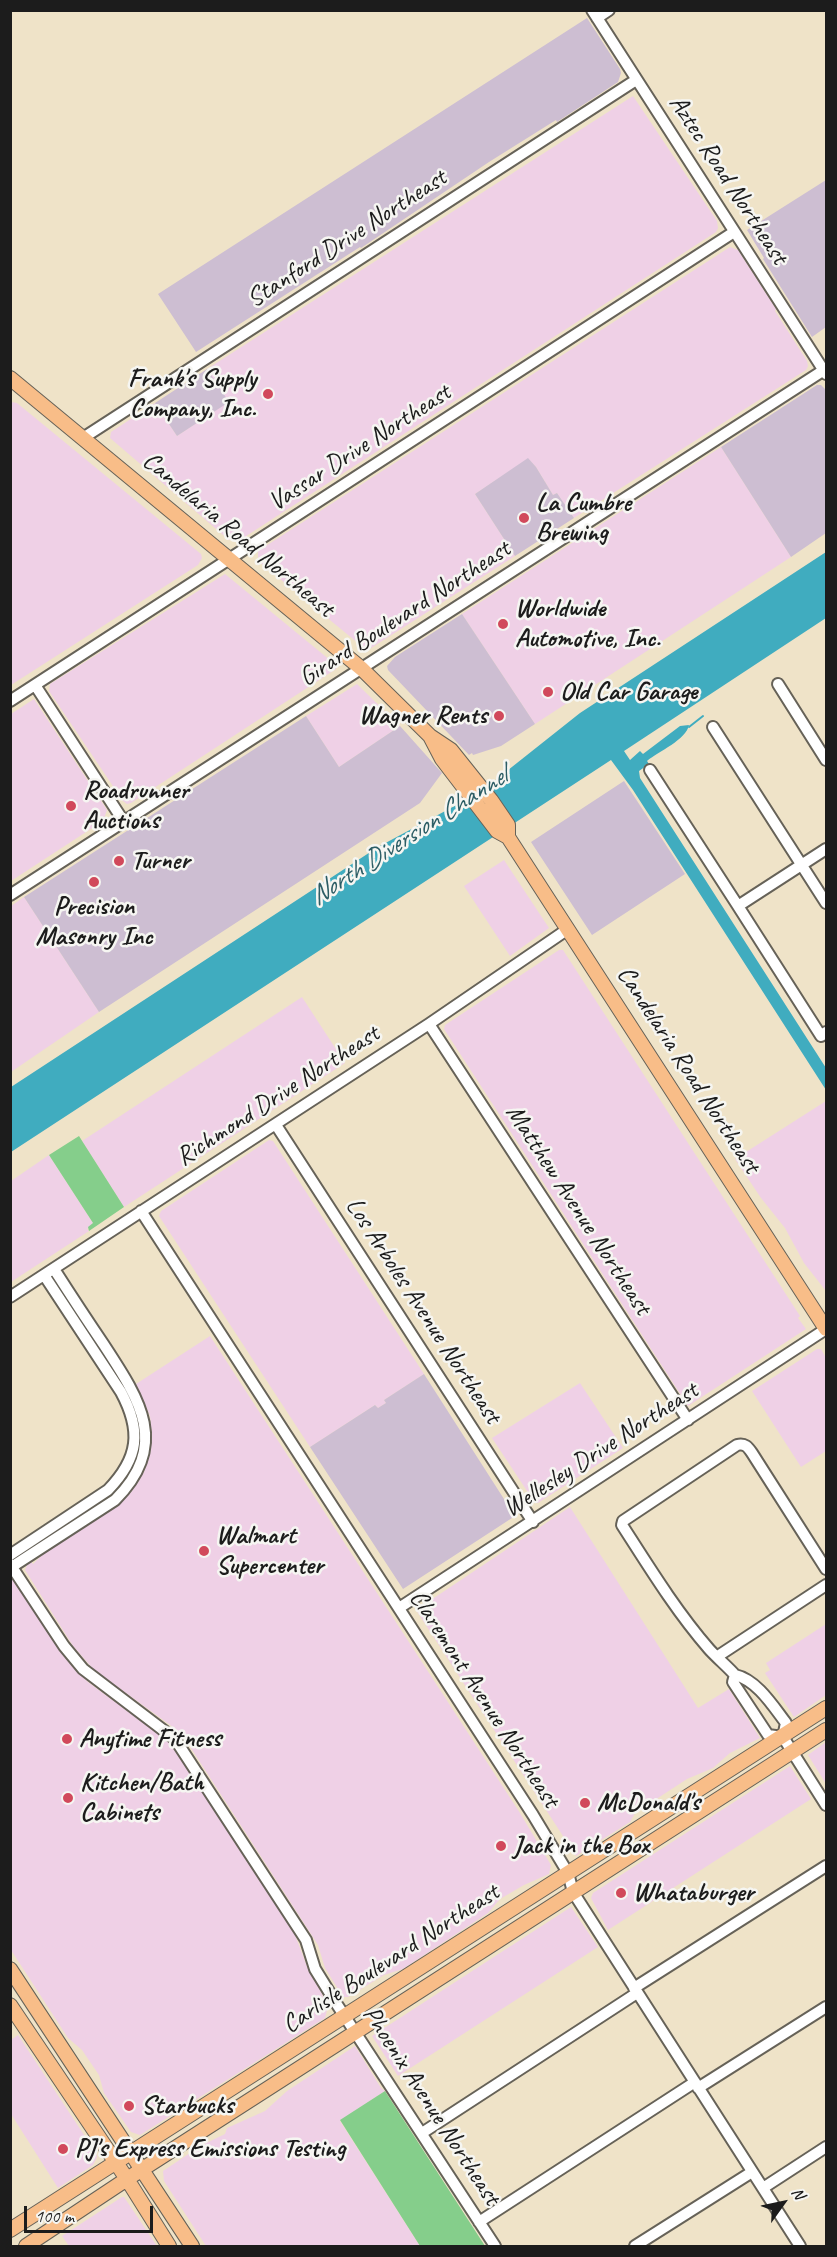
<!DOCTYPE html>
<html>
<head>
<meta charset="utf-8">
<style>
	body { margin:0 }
	#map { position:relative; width:837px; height:2257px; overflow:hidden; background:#efe3c8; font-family:Caveat,sans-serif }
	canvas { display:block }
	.frame { position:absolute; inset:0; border:12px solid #1c1c1c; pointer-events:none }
	.north { position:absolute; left:753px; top:2173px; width:60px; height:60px; -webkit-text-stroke:4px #f6f6f2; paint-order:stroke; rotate:57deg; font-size:16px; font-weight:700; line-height:24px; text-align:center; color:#1c1c1c }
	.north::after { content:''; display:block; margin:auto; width:21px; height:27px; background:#1c1c1c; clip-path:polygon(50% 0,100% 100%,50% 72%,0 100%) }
	.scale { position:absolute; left:24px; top:2206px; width:129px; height:27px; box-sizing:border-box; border:3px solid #1c1c1c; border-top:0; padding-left:8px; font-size:18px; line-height:21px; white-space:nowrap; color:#1c1c1c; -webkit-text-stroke:4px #f6f6f2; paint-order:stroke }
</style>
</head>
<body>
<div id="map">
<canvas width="837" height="2257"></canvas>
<div class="frame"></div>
<div class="north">N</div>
<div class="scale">100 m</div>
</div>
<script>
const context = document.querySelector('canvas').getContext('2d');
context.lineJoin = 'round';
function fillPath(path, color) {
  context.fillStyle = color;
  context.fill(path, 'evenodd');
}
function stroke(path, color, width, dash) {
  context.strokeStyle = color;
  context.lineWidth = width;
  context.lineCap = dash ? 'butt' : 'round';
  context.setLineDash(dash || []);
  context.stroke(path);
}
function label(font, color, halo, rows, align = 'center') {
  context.font = font + ' Caveat,sans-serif';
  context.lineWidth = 5;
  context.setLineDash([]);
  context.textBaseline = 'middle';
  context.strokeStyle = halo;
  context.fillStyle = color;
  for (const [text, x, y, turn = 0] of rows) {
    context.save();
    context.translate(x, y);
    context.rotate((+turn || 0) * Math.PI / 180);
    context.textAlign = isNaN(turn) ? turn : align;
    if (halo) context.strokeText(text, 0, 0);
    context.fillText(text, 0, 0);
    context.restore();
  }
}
const built = new Path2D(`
	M633 96 717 221 718 228 716 232 240 540H229L110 438 111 432 155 403 177 436 228 402 207 369Z
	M730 247 738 250 776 309 775 311 807 361 808 366 806 370 574 518 557 493 553 495 536 467 528 459 475 494 515 556 368 650 364 648 258 561V551Z
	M11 402 17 403 201 554 202 558 198 565 11 685Z
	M721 447 791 557 535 724 462 614Z
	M225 574 336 665V669L131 803 127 804 123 801 49 691 50 684Z
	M357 684 400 726 339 767 306 716Z
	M34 699 107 810 103 821 11 881V714Z
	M504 860 549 928 510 956 464 886Z
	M24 897 99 1012 11 1072V906Z
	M559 950H563L800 1316 798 1318 806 1329 688 1406 444 1029 445 1025Z
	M302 997 345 1063 124 1207 82 1141Z
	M826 1101V1291L804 1263 785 1228 761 1198 735 1159Z
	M269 1140 273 1141 424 1374 384 1400 386 1403 378 1408 375 1405 310 1447 159 1216 161 1211Z
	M49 1155 93 1223 87 1229 89 1231 11 1282V1181Z
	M210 1336 520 1813 551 1865 549 1874 524 1885 500 1899 488 1913 403 1969 384 1975 348 1997H343L325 1968 318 1945 185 1739 177 1730 94 1670 73 1646 25 1570 28 1563 31 1561 33 1564 42 1555 119 1504 132 1491 144 1472 150 1454 152 1437 150 1416 136 1384Z
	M817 1349H821L826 1358V1451L801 1467 752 1391Z
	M580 1383 623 1448 538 1503H535L492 1438Z
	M570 1507 698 1708 729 1689 760 1738 730 1753 713 1768 687 1779 635 1813 630 1822 576 1856 416 1610Z
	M10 1580H14L63 1655 88 1682 171 1743 292 1927 308 1969 322 1994 327 2010 325 2018 140 2135 131 2132 104 2093 99 2075 82 2050 68 2038 11 1950Z
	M826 1624V1695L794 1717 765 1673 770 1670 766 1663Z
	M826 1742V1784L808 1755Z
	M790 1766 811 1799 608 1930 591 1898 593 1893Z
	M571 1907 598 1947 398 2076 372 2036Z
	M18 2035 96 2153 97 2157 93 2165 58 2188 11 2114V2040Z
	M355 2046 381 2088 385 2091 340 2121 420 2246H206L164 2181 163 2171 202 2145 225 2134 227 2128 265 2111 287 2091Z
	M122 2197H124L157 2246H69L62 2236Z`);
const industrial = new Path2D(`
	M587 18 620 69 621 73 618 82 557 122 556 120 489 162 361 248 360 247 196 352 158 294Z
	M826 180V327L812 337 763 259 764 258 747 230Z
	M207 369 229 402 177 436 155 403Z
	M817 385H821L826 390V533L791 557 721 447Z
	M528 458 536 467 553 495 557 493 574 518 515 556 475 494Z
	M462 614 535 724 501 746 473 755 472 753 469 755 388 670 387 666 395 657Z
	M306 716 339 767 400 726 442 773 420 803 99 1012 24 897Z
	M624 781 685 874 592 935 531 842Z
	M424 1374 511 1510 512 1518 403 1589 310 1447 375 1405 378 1408 386 1403 384 1400Z`);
const green = new Path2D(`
	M79 1136 124 1207 89 1231 88 1227 93 1223 49 1155Z
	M385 2091 485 2246H420L340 2120Z`);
const water = new Path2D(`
	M826 552V618L624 751 630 760 640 751 643 754 680 726 689 725C686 740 659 751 647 761L649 764 639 771 640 778 826 1068V1090L633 790 611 760 11 1152V1087L378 847 462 802 493 782 580 713Z`);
const stream = new Path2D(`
	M689 727 703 716`);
const minor = new Path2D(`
	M592 10 826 374
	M597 18 609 10
	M83 438 636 80
	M778 684 826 760
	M35 685 124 822
	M10 701 734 232
	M713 727 826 903
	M650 770 738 906
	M826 849 738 906 821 1036 826 1032
	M10 895 824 370
	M429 1024 688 1420
	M276 1125 533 1522
	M141 1211 533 1815 568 1873 573 1892 800 2246
	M10 1297 429 1024 568 929
	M10 1555 108 1490C139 1458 142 1431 121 1392L44 1275
	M10 1564 64 1646 83 1669 175 1739 306 1940 315 1969 336 2003 495 2246
	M10 1568 115 1500C170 1445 140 1400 104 1345 87 1320 70 1294 54 1269
	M399 1608 826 1329
	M718 1656 826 1585
	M735 1675C727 1666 717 1658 709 1649 676 1611 649 1567 622 1525L623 1521 737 1445C745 1443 748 1447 752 1453L826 1569
	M735 1675C757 1680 773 1706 786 1723L783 1737 768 1735 733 1682Z
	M783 1737 826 1805
	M634 1988 826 1866
	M698 2088 826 2007
	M422 2133 637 1993
	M763 2188 826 2147
	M479 2222 695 2082
	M635 2246 752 2172`);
const major = new Path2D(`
	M10 378 362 669 430 736 451 750 491 800 508 825V837
	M430 736 442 759 497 831 508 837 826 1329
	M10 1969 192 2246
	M10 2005 127 2179 169 2246
	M10 2230 826 1708
	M26 2246 127 2179 826 1730`);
const markers = [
	[268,394,6,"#d1495b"],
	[524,518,6,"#d1495b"],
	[503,624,6,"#d1495b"],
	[548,692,6,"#d1495b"],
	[499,716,6,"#d1495b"],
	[71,806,6,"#d1495b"],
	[119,861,6,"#d1495b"],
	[94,882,6,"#d1495b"],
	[204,1551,6,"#d1495b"],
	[67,1739,6,"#d1495b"],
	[68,1798,6,"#d1495b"],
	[585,1803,6,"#d1495b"],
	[501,1846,6,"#d1495b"],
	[621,1893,6,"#d1495b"],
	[129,2106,6,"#d1495b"],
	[63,2149,6,"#d1495b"]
];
const streetNames = [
	["Aztec Road Northeast",728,180,57],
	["Stanford Drive Northeast",347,239,-33],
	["Vassar Drive Northeast",360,448,-33],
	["Candelaria Road Northeast",238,535,40],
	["Girard Boulevard Northeast",405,614,-33],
	["Candelaria Road Northeast",688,1070,57],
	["Richmond Drive Northeast",278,1096,-33],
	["Matthew Avenue Northeast",578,1210,57],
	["Los Arboles Avenue Northeast",423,1311,57],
	["Wellesley Drive Northeast",601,1450,-33],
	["Claremont Avenue Northeast",484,1699,57],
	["Carlisle Boulevard Northeast",391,1959,-33],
	["Phoenix Avenue Northeast",431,2106,57]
];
const poiNames = [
	["Frank's Supply",256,379,"right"],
	["Company, Inc.",256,409,"right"],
	["La Cumbre",536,503],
	["Brewing",536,533],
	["Worldwide",515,609],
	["Automotive, Inc.",515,639],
	["Old Car Garage",560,692],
	["Wagner Rents",487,716,"right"],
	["Roadrunner",83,791],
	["Auctions",83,821],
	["Turner",131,861],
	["Precision",94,907,"center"],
	["Masonry Inc",94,937,"center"],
	["Walmart",216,1536],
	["Supercenter",216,1566],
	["Anytime Fitness",79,1739],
	["Kitchen/Bath",80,1783],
	["Cabinets",80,1813],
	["McDonald's",597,1803],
	["Jack in the Box",513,1846],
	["Whataburger",633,1893],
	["Starbucks",141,2106],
	["PJ's Express Emissions Testing",75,2149]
];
const waterNames = [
	["North Diversion Channel",409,837,-33]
];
fillPath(built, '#efd0e6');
fillPath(industrial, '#cdbed2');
fillPath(green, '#85ce8b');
fillPath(water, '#40acbf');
stroke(stream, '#40acbf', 2);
stroke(minor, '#666258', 14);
stroke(major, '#666258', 16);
stroke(minor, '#fff', 10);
stroke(major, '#f8bd88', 14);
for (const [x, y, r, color] of markers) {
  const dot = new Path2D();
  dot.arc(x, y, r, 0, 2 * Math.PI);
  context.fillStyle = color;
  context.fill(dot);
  stroke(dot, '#f6f6f2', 2);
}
label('26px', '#1c1c1c', '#f6f6f2', streetNames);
label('bold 26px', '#1c1c1c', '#f6f6f2', poiNames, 'left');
label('italic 27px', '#2c5d65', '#f6f6f2', waterNames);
</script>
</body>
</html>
